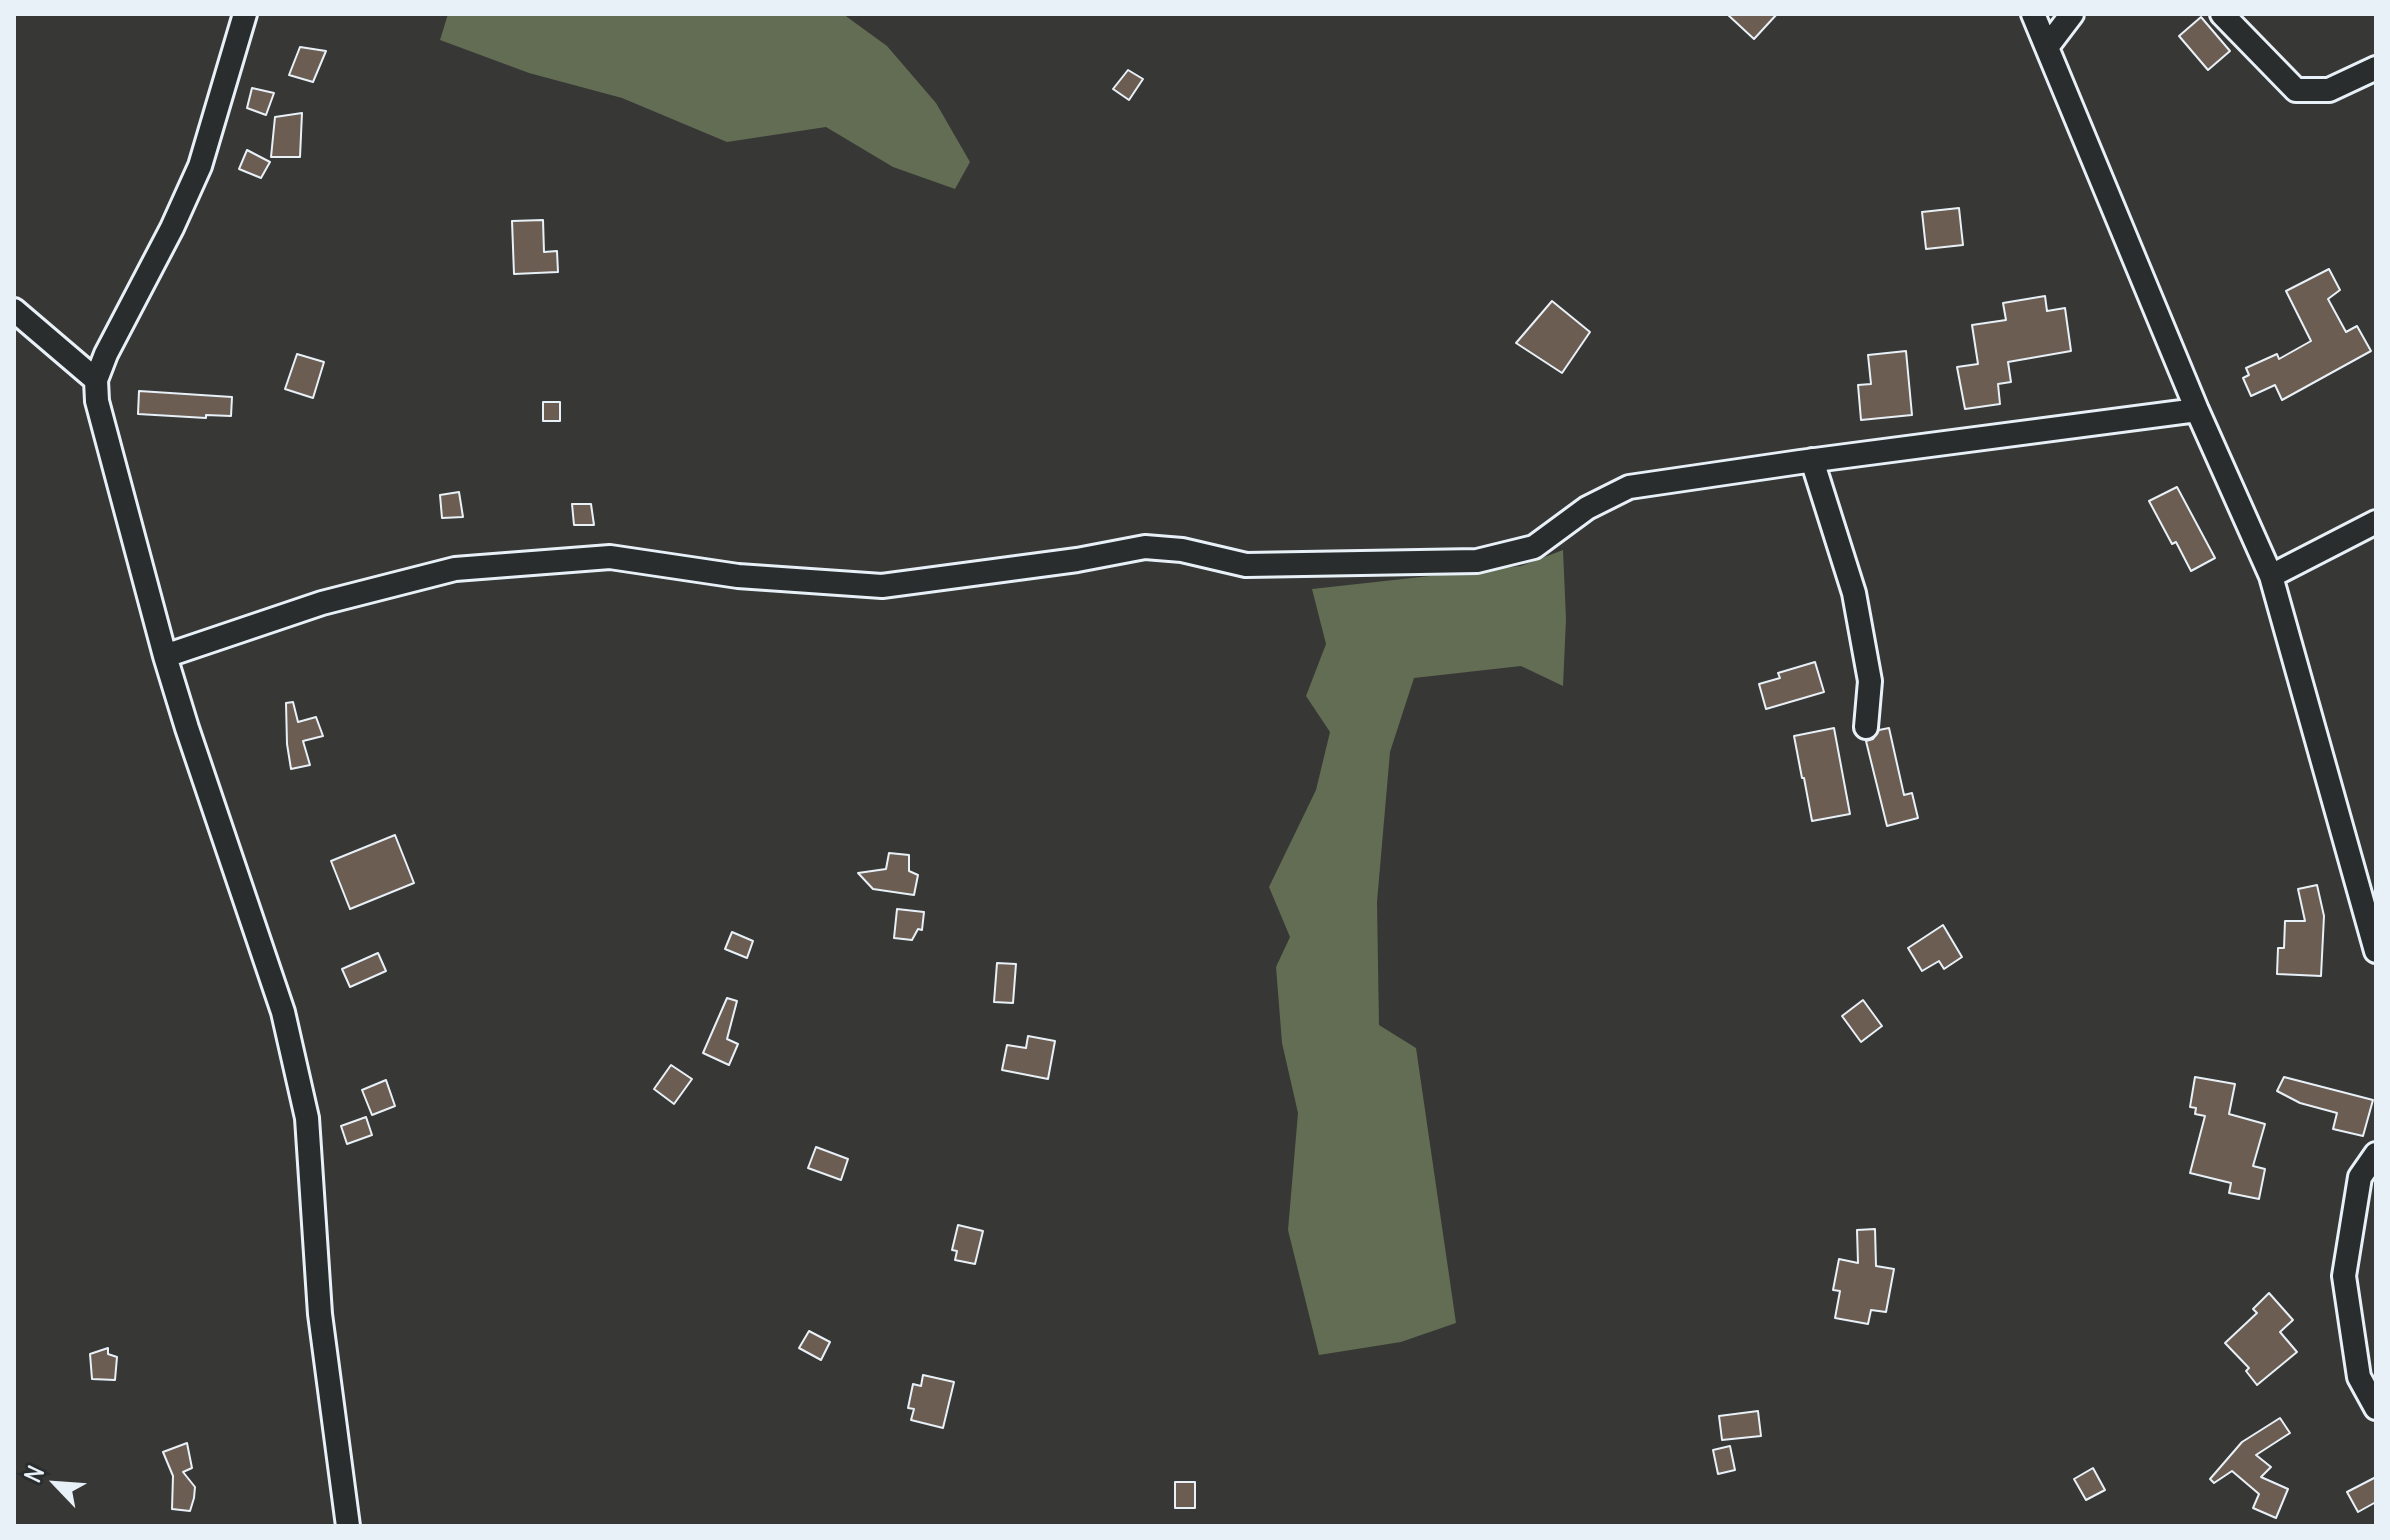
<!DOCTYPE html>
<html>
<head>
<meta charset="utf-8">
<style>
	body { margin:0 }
	#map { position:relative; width:2390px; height:1540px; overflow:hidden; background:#373735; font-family:Delius,sans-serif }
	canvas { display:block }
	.frame { position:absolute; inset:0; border:16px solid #e8f1f8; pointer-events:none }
	.north { position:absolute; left:16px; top:1444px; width:80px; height:80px; -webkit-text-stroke:6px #2a2d2e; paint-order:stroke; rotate:295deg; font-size:22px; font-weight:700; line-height:32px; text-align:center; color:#e8f1f8 }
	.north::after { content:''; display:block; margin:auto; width:28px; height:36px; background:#e8f1f8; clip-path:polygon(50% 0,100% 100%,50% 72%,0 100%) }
</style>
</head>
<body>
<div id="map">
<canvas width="2390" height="1540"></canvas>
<div class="frame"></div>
<div class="north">N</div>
</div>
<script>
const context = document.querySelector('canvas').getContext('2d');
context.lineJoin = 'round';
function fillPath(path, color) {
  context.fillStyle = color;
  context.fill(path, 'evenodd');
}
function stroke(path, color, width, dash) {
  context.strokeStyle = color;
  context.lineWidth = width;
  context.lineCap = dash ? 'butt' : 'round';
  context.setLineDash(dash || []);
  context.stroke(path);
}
const green = new Path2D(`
	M448 14H843L887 46 936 103 970 162 955 189 893 167 826 127 727 142 622 98 529 73 440 40Z
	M1563 550 1566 619 1563 686 1521 666 1414 678 1390 752 1377 902 1379 1025 1416 1048 1456 1323 1401 1342 1319 1355 1288 1230 1298 1113 1282 1043 1276 967 1290 937 1269 887 1316 790 1330 732 1306 696 1326 644 1312 589 1521 566Z`);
const building = new Path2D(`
	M1727 14H1777L1754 39Z
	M2201 17 2230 51 2208 70 2179 36Z
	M300 47 326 51 313 82 289 75Z
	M1128 70 1143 79 1129 100 1113 89Z
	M252 88 274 93 266 115 247 108Z
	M302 113 300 157H271L275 117Z
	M247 150 270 162 261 178 239 169Z
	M1959 208 1963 245 1926 249 1922 212Z
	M543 220 544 252 557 251 558 272 514 274 512 221Z
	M2329 269 2340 290 2328 299 2346 332 2357 326 2371 351 2282 400 2275 385 2251 396 2243 378 2249 375 2246 368 2277 354 2279 359 2311 341 2286 291Z
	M2045 296 2047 311 2065 308 2071 351 2008 362 2011 382 1998 384 2000 404 1965 409 1957 367 1978 364 1972 325 2006 320 2003 303Z
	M1552 301 1590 332 1562 373 1516 343Z
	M1906 351 1912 415 1861 420 1858 385 1871 384 1868 355Z
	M297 354 324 362 313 398 285 389Z
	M139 391 232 397 231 416 206 415V418L138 414Z
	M543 402H560V421H543Z
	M2177 487 2215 558 2191 571 2176 542 2172 544 2149 501Z
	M459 492 463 517 442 518 440 495Z
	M572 504H591L594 525H574Z
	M1815 662 1824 692 1766 709 1759 684 1780 678 1778 673Z
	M293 702 298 722 316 717 323 736 303 741 310 765 291 769 287 744 286 703Z
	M1834 728 1850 814 1812 821 1804 778H1802L1794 736Z
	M1889 728 1904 795 1912 793 1918 818 1887 826 1866 741 1873 739 1879 730Z
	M395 835 414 883 350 909 331 861Z
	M889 853 909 855V871L918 875 914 895 873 889 858 873 886 869Z
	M2317 885 2324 916 2321 976 2277 974 2278 948H2284L2285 921H2305L2298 889Z
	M897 909 924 912 922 930 918 929 912 940 894 938Z
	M1943 925 1962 957 1944 969 1939 961 1922 971 1908 948Z
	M732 932 753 941 747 958 725 949Z
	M378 953 386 971 350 987 342 969Z
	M997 963 1016 964 1013 1003 994 1002Z
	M727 998 737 1001 727 1039 738 1044 729 1065 703 1053Z
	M1863 1000 1882 1026 1861 1042 1842 1016Z
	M1028 1036 1055 1041 1048 1079 1002 1070 1007 1045 1026 1048Z
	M671 1065 692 1079 674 1104 654 1089Z
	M2195 1077 2235 1084 2229 1114 2265 1124 2253 1166 2265 1169 2259 1199 2229 1193 2231 1183 2190 1173 2205 1116 2195 1114 2196 1108 2190 1107Z
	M2284 1077 2373 1100 2363 1136 2333 1129 2337 1113 2300 1103 2277 1091Z
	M386 1080 395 1106 372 1115 362 1090Z
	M366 1117 372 1135 347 1144 341 1126Z
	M816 1147 848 1159 841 1180 808 1168Z
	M958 1225 983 1231 975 1264 955 1260 957 1251 952 1250Z
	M1875 1229 1876 1266 1894 1269 1886 1312 1871 1310 1868 1324 1835 1318 1840 1291 1833 1290 1839 1259 1858 1263 1857 1230Z
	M2269 1293 2293 1320 2280 1332 2297 1352 2257 1385 2246 1371 2249 1368 2225 1343 2257 1313 2253 1309Z
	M809 1331 830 1342 821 1360 799 1348Z
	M108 1348V1354L117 1357 115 1380 92 1379 90 1354Z
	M923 1375 954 1382 943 1428 911 1420 914 1409 908 1408 913 1384 921 1386Z
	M1758 1411 1761 1436 1722 1440 1719 1416Z
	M2280 1418 2290 1433 2256 1455 2271 1467 2261 1477 2288 1489 2276 1518 2253 1508 2259 1494 2232 1471 2214 1483 2210 1479 2242 1442Z
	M187 1443 192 1468 183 1472 195 1487 194 1498 190 1511 172 1509 173 1476 163 1452Z
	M1730 1446 1735 1470 1718 1474 1713 1450Z
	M2093 1468 2105 1490 2086 1500 2074 1479Z
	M2376 1477V1502L2358 1512 2347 1492Z
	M1175 1482H1195V1508H1175Z`);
const minor = new Path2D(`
	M245 14 200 166 172 228 106 354 96 380 97 401 165 656 187 728 283 1012 307 1118 320 1314 348 1526
	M2033 14 2197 410 2271 576 2376 951
	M2222 14 2296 90H2329L2376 68
	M2047 47 2072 14
	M14 310 96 380
	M1812 460 1854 593 1870 681 1866 727
	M2271 576 2376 522
	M165 656 322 603 455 569 610 557 738 576 882 586 1077 560 1145 547 1182 550 1246 565 1477 561 1534 547 1587 508 1629 487 1800 462 2197 410
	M2376 1154 2360 1177 2344 1276 2359 1377 2376 1408`);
fillPath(green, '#626d54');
fillPath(building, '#6c5d53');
stroke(building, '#e8f1f8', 2);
stroke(minor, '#e8f1f8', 28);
stroke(minor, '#2a2d2e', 22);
</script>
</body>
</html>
